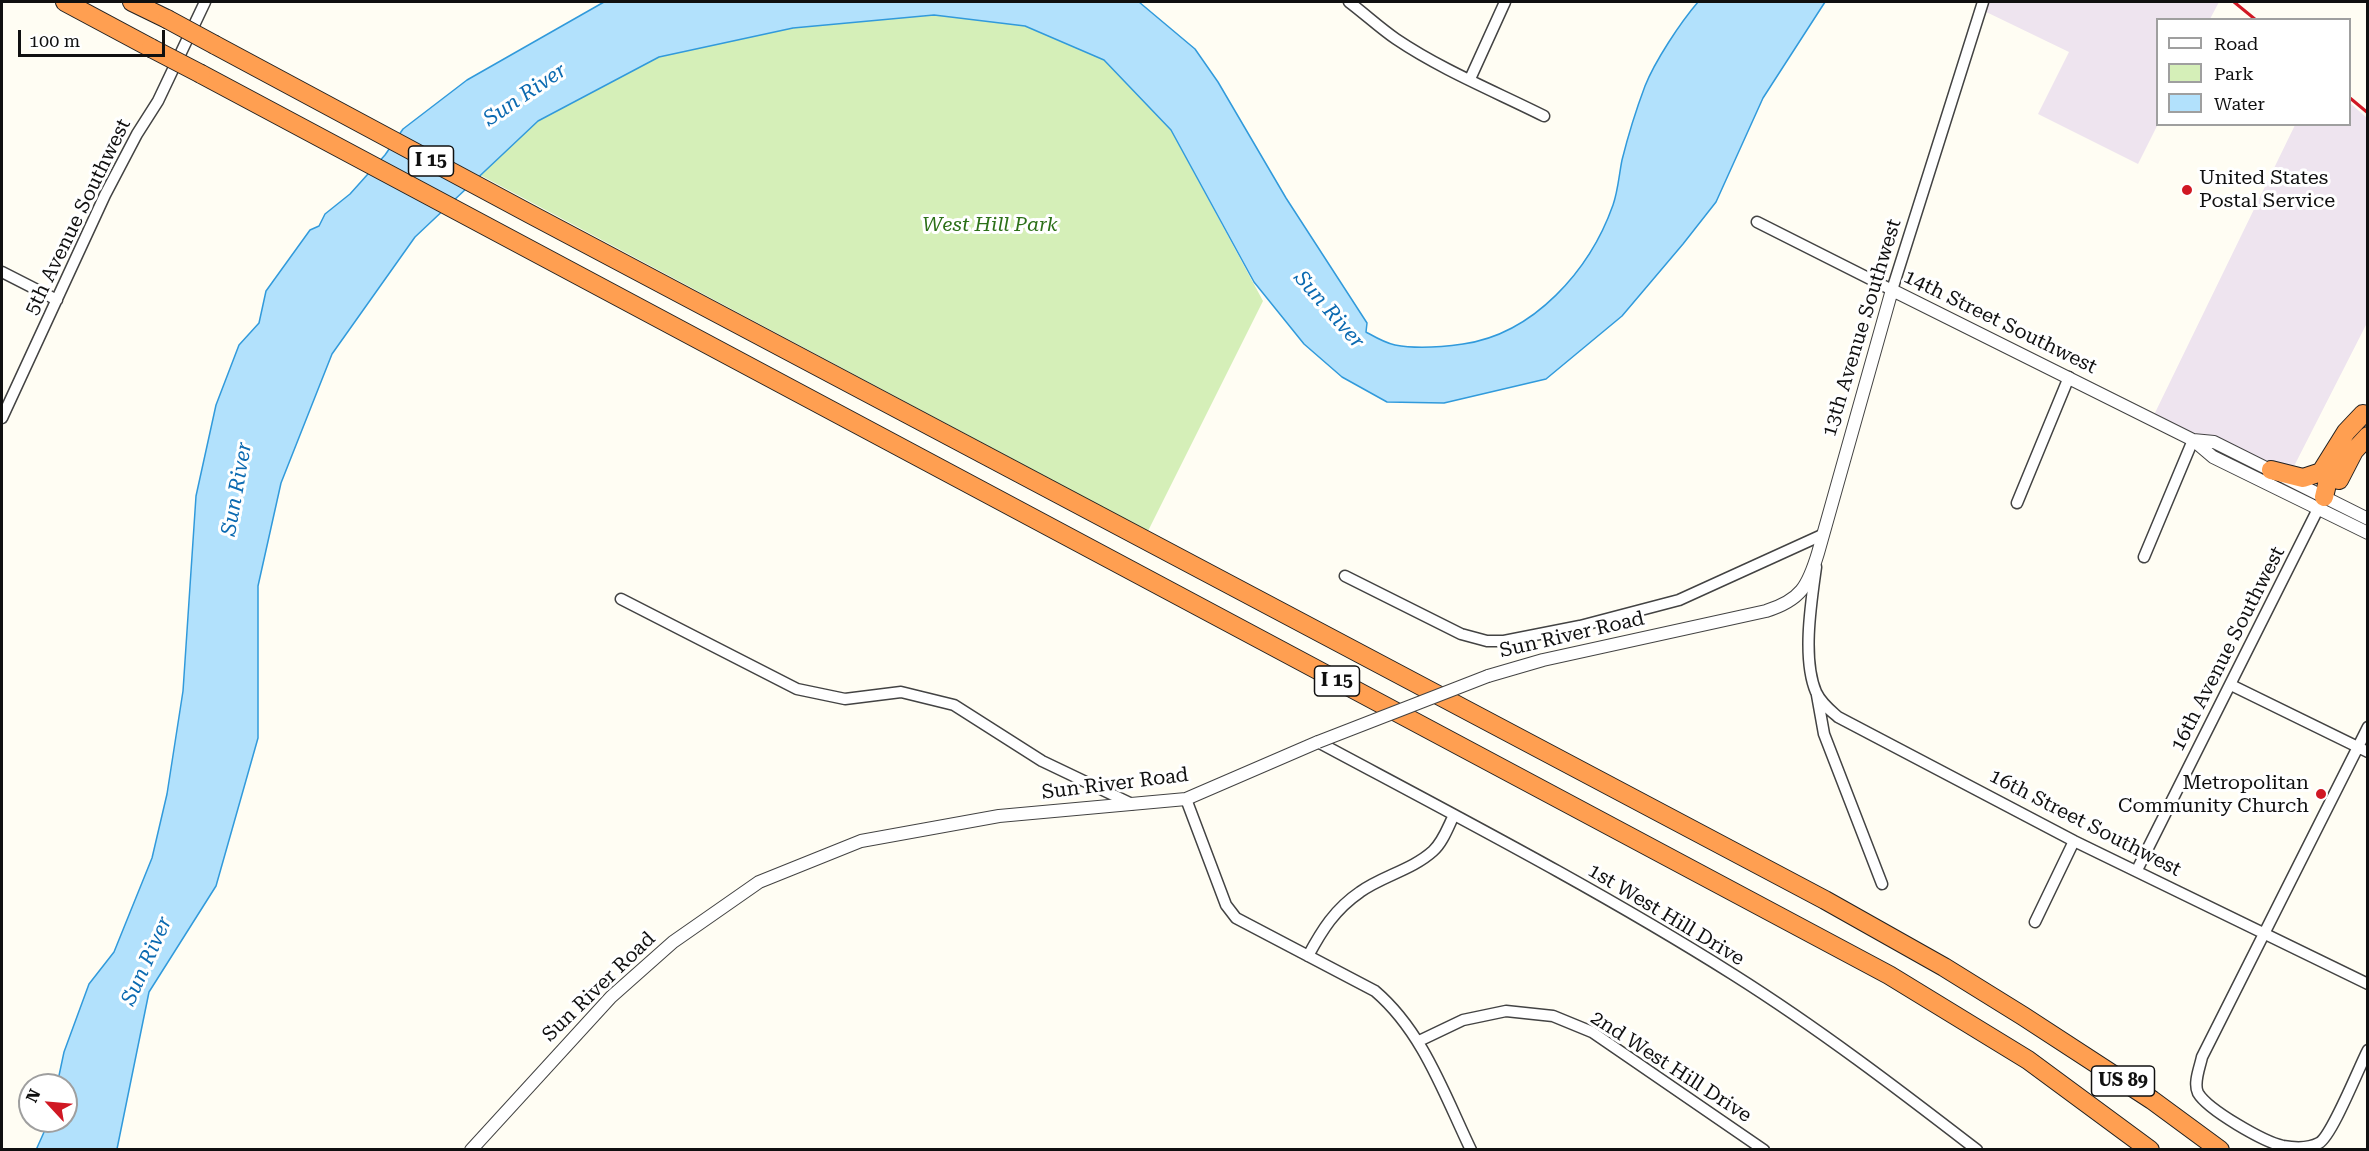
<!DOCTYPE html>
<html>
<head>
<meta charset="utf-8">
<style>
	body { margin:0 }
	#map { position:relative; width:2369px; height:1151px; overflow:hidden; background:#fffdf3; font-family:"Roboto Serif",serif }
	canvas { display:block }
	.frame { position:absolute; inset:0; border:3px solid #101010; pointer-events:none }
	.legend { position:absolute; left:2156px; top:18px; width:195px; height:108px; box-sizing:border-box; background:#fff; border:2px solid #9f9f9f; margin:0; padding:8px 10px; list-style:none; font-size:18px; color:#101010 }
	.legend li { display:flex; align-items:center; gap:12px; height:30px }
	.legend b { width:30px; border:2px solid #9f9f9f }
	.north { position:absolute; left:18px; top:1073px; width:60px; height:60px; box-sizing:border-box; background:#fff; border:2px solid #9f9f9f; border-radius:50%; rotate:296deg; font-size:16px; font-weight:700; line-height:24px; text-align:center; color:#101010 }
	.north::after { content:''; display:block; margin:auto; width:21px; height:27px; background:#d01823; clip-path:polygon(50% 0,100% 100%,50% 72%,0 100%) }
	.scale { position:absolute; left:18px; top:30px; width:147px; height:27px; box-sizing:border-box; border:3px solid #101010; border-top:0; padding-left:8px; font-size:18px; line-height:21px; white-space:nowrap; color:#101010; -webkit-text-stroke:4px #fff; paint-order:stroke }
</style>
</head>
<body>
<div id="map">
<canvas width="2369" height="1151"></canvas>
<div class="frame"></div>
<ul class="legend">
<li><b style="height:8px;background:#fff"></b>Road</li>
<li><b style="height:16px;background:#d5efb8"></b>Park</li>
<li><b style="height:16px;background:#b2e1fc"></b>Water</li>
</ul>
<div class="north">N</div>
<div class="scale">100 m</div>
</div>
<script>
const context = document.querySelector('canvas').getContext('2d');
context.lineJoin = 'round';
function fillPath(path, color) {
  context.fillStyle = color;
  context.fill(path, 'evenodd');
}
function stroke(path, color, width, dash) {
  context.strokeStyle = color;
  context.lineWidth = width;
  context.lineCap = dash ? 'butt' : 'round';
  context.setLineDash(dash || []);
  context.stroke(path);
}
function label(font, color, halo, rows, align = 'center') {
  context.font = font + ' "Roboto Serif",serif';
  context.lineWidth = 6;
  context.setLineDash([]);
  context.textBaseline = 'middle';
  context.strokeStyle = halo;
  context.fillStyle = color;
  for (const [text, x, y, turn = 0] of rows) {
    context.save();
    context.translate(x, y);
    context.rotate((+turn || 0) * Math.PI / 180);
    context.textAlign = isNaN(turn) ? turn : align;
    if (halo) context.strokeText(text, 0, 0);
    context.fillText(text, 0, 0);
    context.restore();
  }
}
const industrial = new Path2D(`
	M1983 2H2219L2210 19 2158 20V124L2138 164 2038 114 2069 52 1980 9Z
	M2350 103 2367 118V323L2289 476 2152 419 2295 125 2350 124Z`);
const green = new Path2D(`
	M934 15 1025 26 1104 60 1171 130 1263 301 1148 531 480 175 538 121 659 57 793 28Z`);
const water = new Path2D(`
	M604 2H1139L1195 49 1218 82 1286 198 1367 323 1366 332C1375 337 1385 343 1395 345 1416 349 1442 347 1463 344 1534 334 1590 270 1613 205 1618 191 1619 175 1622 160 1628 136 1636 110 1645 86 1655 61 1680 23 1698 2H1825L1763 98 1716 202 1683 244 1622 316 1546 379 1444 403 1387 402 1342 377 1304 344 1254 282 1171 130 1104 60 1025 26 934 15 793 28 659 57 538 121 415 237 332 354 281 483 258 586V738L216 886 149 992 117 1149 36 1150 49 1121H66V1085H57L64 1052 89 984 114 952 152 858 167 794 183 691 196 496 216 405 239 345 259 323 266 291 310 230 319 226 325 214 350 194 385 155 403 129 467 80Z`);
const minor = new Path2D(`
	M1349 2C1365 14 1380 28 1396 39 1442 70 1494 91 1544 116
	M1470 79 1505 2
	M1757 222 1892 290 1983 2
	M2 272 57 300
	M2 418 105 195 137 134 158 101 205 2
	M2017 503 2069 377
	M2144 557 2193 440
	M1816 567C1811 603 1802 659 1816 692 1821 703 1830 710 1838 717L2074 841 2368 984
	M1345 576 1461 634 1487 641H1504L1580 626 1679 600 1822 535
	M621 599 797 689 845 699 901 692 954 705 1042 761 1132 804
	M2231 685 2368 752
	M1817 695 1824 734 1882 884
	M2368 727 2202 1057C2200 1067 2193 1083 2198 1093 2208 1110 2264 1142 2283 1146 2295 1148 2308 1149 2319 1143 2332 1136 2359 1067 2368 1050
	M1318 742C1458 817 1599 890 1734 975 1818 1028 1898 1089 1977 1150
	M1186 799 1226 905 1236 918 1375 991C1423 1032 1444 1094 1471 1150
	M2137 870 2318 509
	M2035 922 2074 841
	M1308 956C1322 930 1335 909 1360 892 1382 876 1412 870 1433 851 1443 842 1448 827 1454 815
	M1419 1041 1463 1020 1506 1011 1553 1016 1592 1032 1764 1150`);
const tertiary = new Path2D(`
	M2193 440 2214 442 2368 519
	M1488 676 1543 660 1766 611C1801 600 1808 586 1818 553L1892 290 2193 440 2213 457 2368 533
	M471 1150 611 997 673 942 759 882 861 841 999 816 1186 799 1318 742`);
const motorway = new Path2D(`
	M65 2 151 48
	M132 2 167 19
	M215 45 530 214 1825 900 1944 967 2023 1016 2152 1100 2220 1150
	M201 74 1889 975 2028 1060 2150 1150
	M2271 470 2303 478 2321 472 2346 432 2363 414
	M2339 480 2354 451 2368 436
	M2324 497 2328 480 2337 461`);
const rail = new Path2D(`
	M2234 2 2256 20
	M2350 98 2368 113`);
const tertiaryBridge = new Path2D(`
	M1318 742 1488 676`);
const motorwayBridge = new Path2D(`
	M167 19 215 45
	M151 48 201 74`);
const markers = [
	[2187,190,6,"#d01823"],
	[2321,794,6,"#d01823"]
];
const shields = [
	[431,161,45],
	[1337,681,45],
	[2123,1081,63]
];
const shieldNames = [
	["I 15",431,161],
	["I 15",1337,681],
	["US 89",2123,1081]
];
const poiNames = [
	["United States",2199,178],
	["Postal Service",2199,201],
	["Metropolitan",2309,783,"right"],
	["Community Church",2309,806,"right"]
];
const streetNames = [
	["5th Avenue Southwest",78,217,-64],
	["14th Street Southwest",2000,322,26],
	["13th Avenue Southwest",1862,328,-73],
	["Sun River Road",1572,635,-13],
	["16th Avenue Southwest",2228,649,-63],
	["Sun River Road",1115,784,-7],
	["16th Street Southwest",2085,823,27],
	["1st West Hill Drive",1666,915,31],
	["Sun River Road",599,987,-44],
	["2nd West Hill Drive",1671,1067,33]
];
const parkNames = [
	["West Hill Park",990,225]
];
const waterNames = [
	["Sun River",525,95,-34],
	["Sun River",1329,310,49],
	["Sun River",237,489,-80],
	["Sun River",147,961,-66]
];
fillPath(industrial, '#eee4ef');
fillPath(green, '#d5efb8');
fillPath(water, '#b2e1fc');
stroke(water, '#319adb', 1.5);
stroke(minor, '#434343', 13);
stroke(tertiary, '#434343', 14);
stroke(motorway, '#212121', 20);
stroke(minor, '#fff', 10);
stroke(tertiary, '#fff', 12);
stroke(motorway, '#ff9f51', 18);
stroke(rail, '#d01823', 3);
stroke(tertiaryBridge, '#434343', 14, []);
stroke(motorwayBridge, '#212121', 20, []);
stroke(tertiaryBridge, '#fff', 12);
stroke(motorwayBridge, '#ff9f51', 18);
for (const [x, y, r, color] of markers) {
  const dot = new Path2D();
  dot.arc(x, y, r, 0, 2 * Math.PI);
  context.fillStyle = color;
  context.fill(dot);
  stroke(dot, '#fff', 2);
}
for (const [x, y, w] of shields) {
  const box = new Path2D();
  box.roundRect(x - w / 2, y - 15, w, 30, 4.5);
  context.fillStyle = '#fff';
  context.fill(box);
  stroke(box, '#101010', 1.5);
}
label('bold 18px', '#101010', null, shieldNames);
label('20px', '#101010', '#fff', poiNames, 'left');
label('20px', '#101010', '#fff', streetNames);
label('italic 20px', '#2c7018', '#fff', parkNames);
label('italic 21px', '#0b6ab1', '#fff', waterNames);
</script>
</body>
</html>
